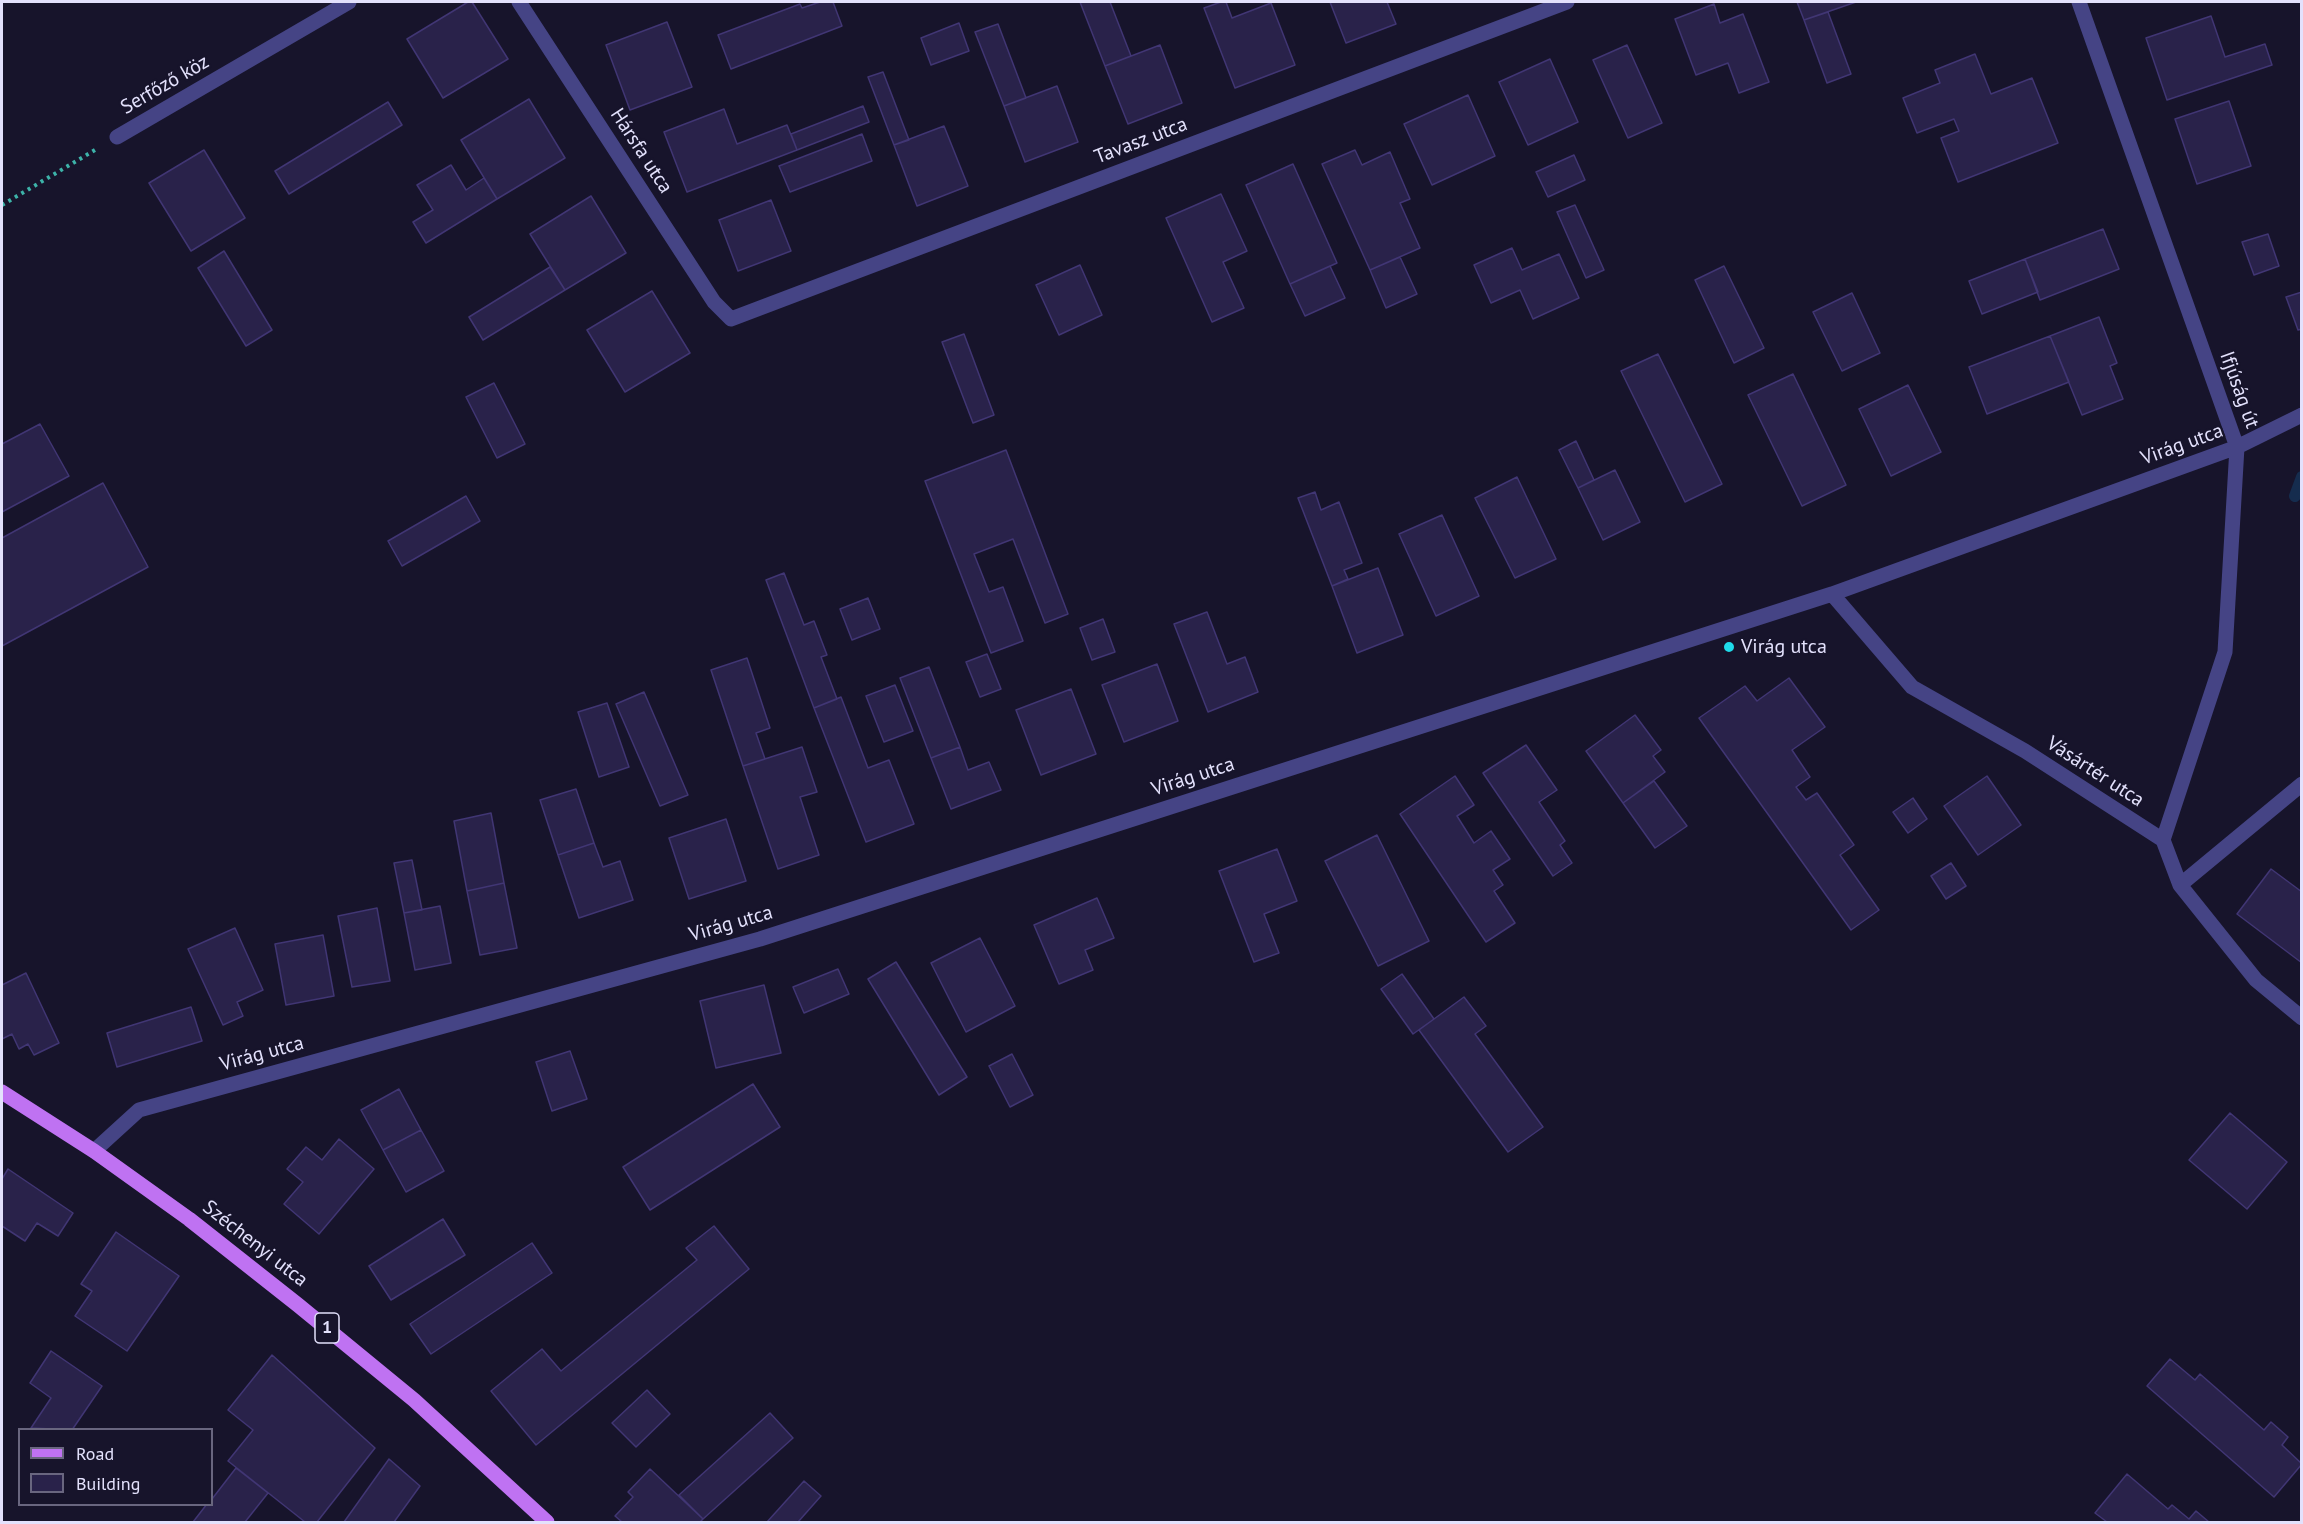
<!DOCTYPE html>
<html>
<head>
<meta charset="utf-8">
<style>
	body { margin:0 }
	#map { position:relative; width:2303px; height:1524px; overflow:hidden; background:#17142b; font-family:"PT Sans",sans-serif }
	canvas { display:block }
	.frame { position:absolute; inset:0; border:3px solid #e3e1fc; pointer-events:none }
	.legend { position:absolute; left:18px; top:1428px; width:195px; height:78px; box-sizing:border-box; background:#17142b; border:2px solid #69667f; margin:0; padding:8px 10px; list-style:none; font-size:18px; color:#e3e1fc }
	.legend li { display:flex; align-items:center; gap:12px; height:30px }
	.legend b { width:30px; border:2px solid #69667f }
</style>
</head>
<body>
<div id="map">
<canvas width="2303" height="1524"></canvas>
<div class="frame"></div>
<ul class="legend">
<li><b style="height:8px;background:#bf72f2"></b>Road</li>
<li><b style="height:16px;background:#29224a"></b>Building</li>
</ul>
</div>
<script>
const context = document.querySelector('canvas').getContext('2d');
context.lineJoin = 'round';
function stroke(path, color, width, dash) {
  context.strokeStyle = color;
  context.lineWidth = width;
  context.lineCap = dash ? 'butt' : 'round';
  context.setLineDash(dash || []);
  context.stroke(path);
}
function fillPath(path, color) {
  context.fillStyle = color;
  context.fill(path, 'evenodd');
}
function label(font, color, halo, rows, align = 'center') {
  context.font = font + ' "PT Sans",sans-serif';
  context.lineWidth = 4.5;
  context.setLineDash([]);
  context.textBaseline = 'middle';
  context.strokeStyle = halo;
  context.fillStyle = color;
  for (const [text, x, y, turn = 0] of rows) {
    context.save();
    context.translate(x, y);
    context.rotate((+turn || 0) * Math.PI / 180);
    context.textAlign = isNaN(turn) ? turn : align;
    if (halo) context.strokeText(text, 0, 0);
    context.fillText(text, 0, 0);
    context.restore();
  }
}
const stream = new Path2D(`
	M2295 496 2302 477`);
const building = new Path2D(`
	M468 2H472L508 59 443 98 407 39Z
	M820 2H833L842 26 731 69 718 35 800 4 802 8Z
	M1080 2H1110L1131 56 1105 66Z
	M1221 2H1226L1232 18 1271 3 1295 65 1235 88 1204 8Z
	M1330 2H1387L1396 24 1346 43Z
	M1797 2H1856L1804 20Z
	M1714 4 1720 23 1743 14 1769 82 1739 93 1728 63 1696 75 1675 19Z
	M1828 12 1851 74 1827 83 1804 20Z
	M2211 16 2225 57 2265 44 2272 65 2167 100 2146 38Z
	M667 22 692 87 630 110 606 45Z
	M959 23 969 51 931 65 921 38Z
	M998 24 1026 98 1004 106 975 32Z
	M1160 45 1182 103 1128 124 1105 66Z
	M1627 45 1662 123 1628 138 1593 60Z
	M1975 54 1991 94 2032 78 2058 143 1958 182 1941 138 1959 131 1954 119 1917 133 1903 98 1940 83 1935 70Z
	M1550 59 1578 122 1528 145 1499 82Z
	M883 72 909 140 894 145 868 77Z
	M1057 86 1078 142 1025 162 1004 106Z
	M1468 95 1495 156 1432 185 1404 124Z
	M529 99 565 158 497 199 461 140Z
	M2229 101 2251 166 2197 184 2175 119Z
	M388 102 402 125 289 194 275 171Z
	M863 106 869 122 797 150 791 134Z
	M724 109 737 144 787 125 797 150 687 192 664 132Z
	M944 126 968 186 917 206 894 145Z
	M862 134 872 161 790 192 779 166Z
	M204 150 245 218 191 251 149 183Z
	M1355 150 1362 165 1390 152 1410 199 1400 203 1420 248 1370 270 1322 164Z
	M1574 155 1585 180 1548 197 1536 172Z
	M1293 164 1337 263 1290 284 1246 185Z
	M451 165 466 190 484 178 497 199 426 243 413 222 433 210 417 185Z
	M1221 194 1247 251 1223 262 1244 308 1212 322 1166 218Z
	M591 196 626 253 565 290 530 234Z
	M771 200 791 251 738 271 719 220Z
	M1575 205 1604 270 1586 278 1557 212Z
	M2103 229 2119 269 2040 300 2025 259Z
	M2268 234 2279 266 2254 275 2242 242Z
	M1512 248 1522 270 1559 254 1579 298 1533 319 1520 290 1491 303 1474 265Z
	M224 251 272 330 246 346 198 268Z
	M1400 257 1417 294 1386 308 1370 270Z
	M2025 259 2038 292 1982 314 1969 281Z
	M1080 265 1102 315 1059 335 1036 285Z
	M1330 266 1345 298 1305 316 1290 284Z
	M1724 266 1764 348 1734 363 1695 280Z
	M550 267 565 290 483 340 469 317Z
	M652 291 690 353 625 392 587 330Z
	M2302 292V329L2298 330 2286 297Z
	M1852 293 1880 353 1842 371 1813 312Z
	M2099 317 2117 363 2110 366 2123 399 2082 415 2050 336Z
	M964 334 994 415 973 423 942 342Z
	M2050 336 2069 382 1987 414 1969 367Z
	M1658 354 1722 484 1685 502 1621 371Z
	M1793 374 1846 485 1802 506 1748 395Z
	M494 383 525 444 497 458 466 397Z
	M1908 385 1941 452 1891 476 1859 409Z
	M40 424 69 476 2 512V444Z
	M1576 441 1594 480 1578 488 1559 450Z
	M1006 450 1068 614 1045 623 1013 539 974 554 989 592 1003 587 1023 641 991 653 925 481Z
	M1615 470 1640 522 1603 540 1578 488Z
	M1517 477 1556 559 1515 578 1475 498Z
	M103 483 148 567 2 646V538Z
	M1315 492 1321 510 1339 502 1362 563 1344 570 1348 579 1332 586 1298 498Z
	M466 496 480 521 402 566 388 541Z
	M1442 515 1479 596 1436 616 1399 534Z
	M1378 568 1403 635 1357 653 1332 586Z
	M784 573 804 625 814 621 827 655 821 657 837 699 814 708 766 580Z
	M868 598 880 629 852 640 840 609Z
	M1207 612 1227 664 1245 657 1258 692 1208 712 1174 624Z
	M1103 619 1115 652 1092 660 1080 628Z
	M987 654 1001 689 980 697 966 662Z
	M747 658 770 728 756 733 765 759 743 766 711 670Z
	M1157 664 1178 721 1124 742 1102 685Z
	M929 667 960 747 931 758 900 678Z
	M1789 678 1825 727 1792 750 1810 777 1796 787 1806 800 1817 793 1854 845 1840 855 1879 910 1851 930 1699 718 1745 686 1757 701Z
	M895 685 913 731 884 742 866 696Z
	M1071 689 1096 754 1041 775 1016 710Z
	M644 692 688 795 660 806 616 704Z
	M841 697 868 768 889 760 914 824 866 842 814 708Z
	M607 703 629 767 599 777 578 712Z
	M1635 715 1661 750 1653 756 1665 772 1623 803 1586 751Z
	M1526 745 1557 790 1539 802 1565 841 1560 845 1572 863 1553 876 1483 773Z
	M802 747 817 792 800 797 819 855 778 869 743 766Z
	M960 747 968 770 989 762 1001 790 951 809 931 758Z
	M1455 776 1474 805 1457 816 1474 843 1491 831 1510 859 1493 870 1503 885 1494 891 1515 923 1486 942 1400 814Z
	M1987 776 2021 825 1978 855 1944 806Z
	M1654 781 1687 826 1655 848 1623 803Z
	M576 789 594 843 558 855 540 800Z
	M1913 798 1927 819 1908 833 1893 812Z
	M491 813 504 883 467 891 454 821Z
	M726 819 746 881 689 899 669 838Z
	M1377 835 1429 941 1378 966 1325 861Z
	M594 843 603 867 620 861 633 900 579 918 558 855Z
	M1277 849 1297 901 1264 914 1279 953 1254 962 1219 871Z
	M412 860 422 910 404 913 394 863Z
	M1951 863 1966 886 1946 899 1931 876Z
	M2271 869 2302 892V963L2237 914Z
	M504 883 517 948 480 955 467 891Z
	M1097 898 1114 938 1085 950 1093 970 1059 984 1034 925Z
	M440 906 451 963 415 970 404 913Z
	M377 908 390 981 352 987 338 916Z
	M235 928 263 990 237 1002 243 1016 223 1025 188 949Z
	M323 935 334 996 286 1005 275 944Z
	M980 938 1015 1006 966 1032 931 963Z
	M896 962 967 1077 939 1095 868 979Z
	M838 969 849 994 804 1013 793 987Z
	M26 973 59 1043 34 1055 28 1044 19 1049 12 1034 2 1039V985Z
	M1402 974 1434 1019 1413 1034 1381 989Z
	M764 985 781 1053 716 1068 700 1001Z
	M1464 997 1486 1026 1475 1034 1543 1127 1508 1152 1419 1030Z
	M191 1007 202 1041 117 1067 107 1033Z
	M570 1051 587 1099 552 1111 536 1062Z
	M1012 1054 1033 1095 1010 1107 989 1066Z
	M753 1084 780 1127 650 1210 623 1167Z
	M399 1089 421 1130 383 1150 361 1110Z
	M2230 1113 2287 1162 2247 1209 2189 1160Z
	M421 1130 444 1171 406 1192 383 1150Z
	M339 1139 374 1169 319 1234 284 1204 303 1182 287 1169 306 1147 322 1160Z
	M8 1169 73 1213 58 1236 37 1223 25 1241 2 1226V1179Z
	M443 1219 465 1255 391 1300 369 1266Z
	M714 1226 749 1269 536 1445 491 1391 542 1349 561 1371 697 1260 686 1248Z
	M116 1232 179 1276 127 1351 75 1316 92 1291 81 1284Z
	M532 1243 552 1273 431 1354 410 1324Z
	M51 1351 102 1386 72 1430 31 1428 51 1398 30 1383Z
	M272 1355 375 1448 317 1522H305L228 1461 253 1430 228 1410Z
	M2170 1359 2195 1380 2200 1374 2264 1430 2271 1422 2288 1437 2282 1445 2302 1464 2274 1497 2147 1386Z
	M647 1390 670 1414 636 1447 612 1423Z
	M770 1413 793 1438 703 1519 679 1495Z
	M389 1459 420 1486 394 1522H344Z
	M236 1468 268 1493 245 1522H193L207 1504H212V1499Z
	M650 1469 703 1519 700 1522H622L615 1516 633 1497 628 1492Z
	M2127 1474 2168 1509 2172 1505 2189 1519 2196 1511 2209 1522H2107L2095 1513Z
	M804 1481 821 1496 798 1522H767Z`);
const path = new Path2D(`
	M2 205 95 150`);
const minor = new Path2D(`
	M519 2 714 302 731 319 1567 2
	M2079 2 2237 447 2225 652 2163 840
	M117 137 349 2
	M1832 594 1912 687 2025 751 2163 840 2180 885 2256 980 2302 1018
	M2180 885 2302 784
	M94 1151 139 1110 760 939 1832 594 2237 447 2302 415`);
const primary = new Path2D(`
	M2 1092 94 1151 189 1219 298 1305 414 1400 547 1522`);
const markers = [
	[1729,647,6,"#1fdbea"]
];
const shields = [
	[327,1328,24]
];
const shieldNames = [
	["1",327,1328]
];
const streetNames = [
	["Serfőző köz",165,85,-30],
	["Tavasz utca",1141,141,-21],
	["Hársfa utca",641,151,57],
	["Ifjúság út",2239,390,70],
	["Virág utca",2182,445,-20],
	["Vásártér utca",2095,772,33],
	["Virág utca",1193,777,-18],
	["Virág utca",731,924,-16],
	["Virág utca",262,1054,-15],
	["Széchenyi utca",255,1244,38]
];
const poiNames = [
	["Virág utca",1741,647]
];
stroke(stream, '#152c4e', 12);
fillPath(building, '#29224a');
stroke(building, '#413674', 1.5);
stroke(path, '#3db3a9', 4, [3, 4.5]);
stroke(minor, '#454485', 15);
stroke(primary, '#bf72f2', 15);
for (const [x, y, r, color] of markers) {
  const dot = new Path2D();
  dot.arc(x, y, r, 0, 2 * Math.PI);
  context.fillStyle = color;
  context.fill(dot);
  stroke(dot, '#17142b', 2);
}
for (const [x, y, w] of shields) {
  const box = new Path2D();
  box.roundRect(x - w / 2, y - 15, w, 30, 4.5);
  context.fillStyle = '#17142b';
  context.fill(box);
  stroke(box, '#e3e1fc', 1.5);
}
label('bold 18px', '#e3e1fc', null, shieldNames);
label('20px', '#e3e1fc', '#17142b', streetNames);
label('20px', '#e3e1fc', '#17142b', poiNames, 'left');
</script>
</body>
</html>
